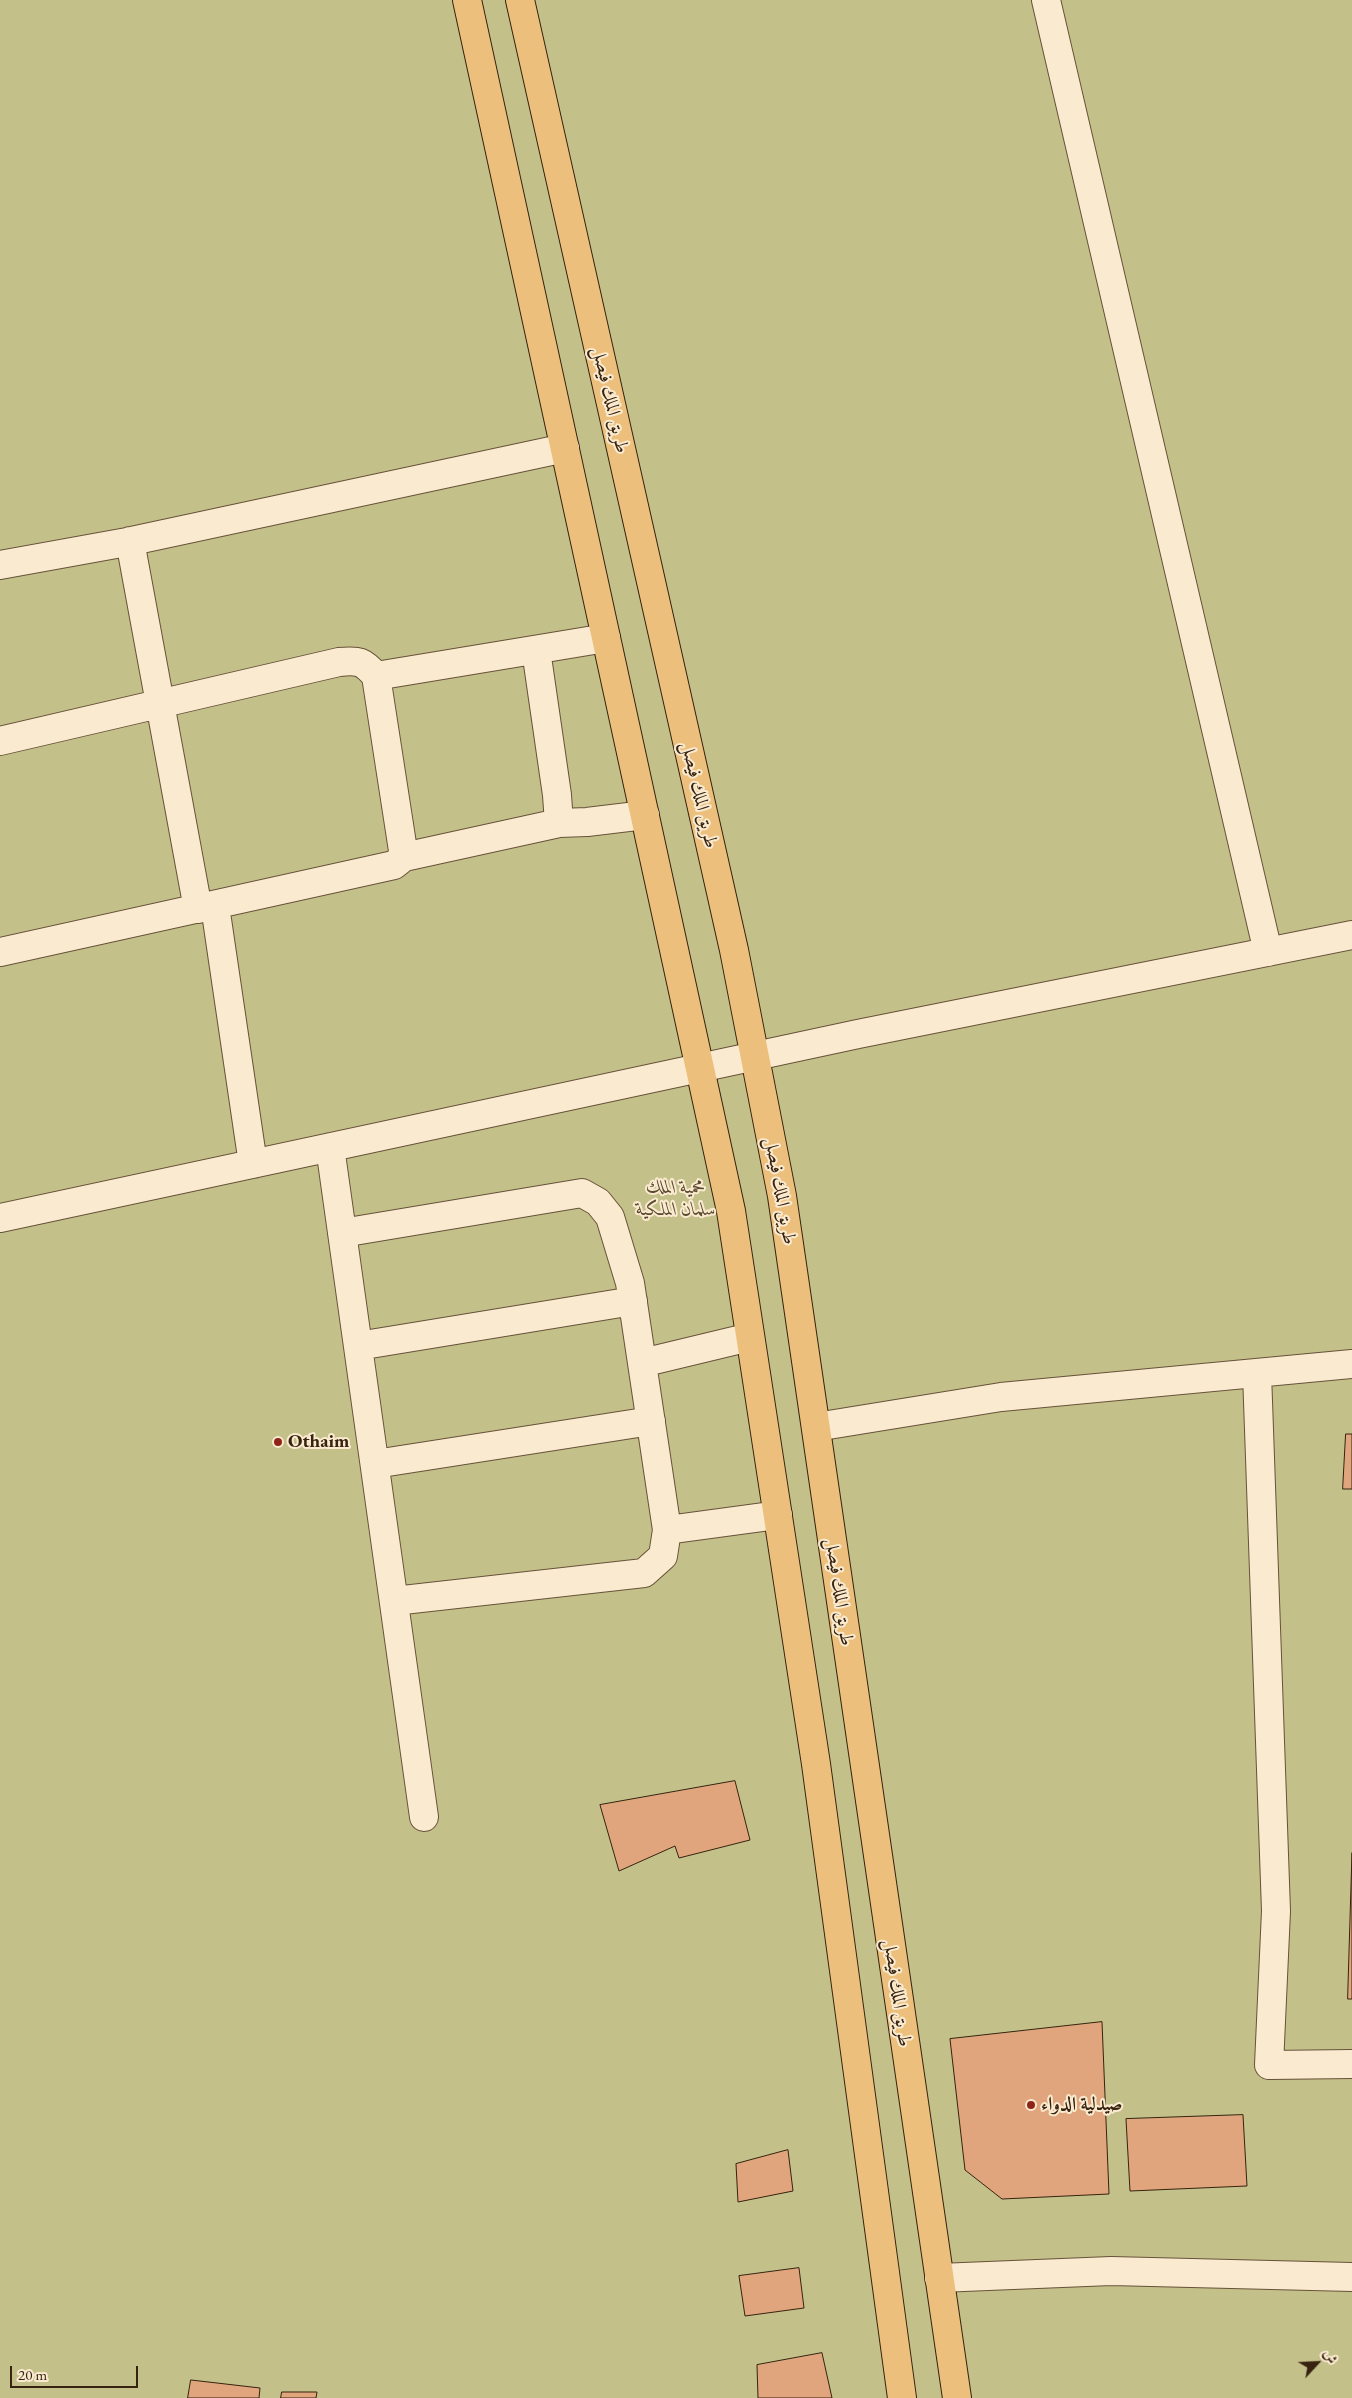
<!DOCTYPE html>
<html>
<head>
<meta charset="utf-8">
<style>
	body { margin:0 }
	#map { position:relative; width:1352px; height:2398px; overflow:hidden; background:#f7dfb7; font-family:"EB Garamond",Amiri,serif }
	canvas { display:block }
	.north { position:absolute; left:1292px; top:2338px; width:50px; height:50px; -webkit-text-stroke:4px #faead0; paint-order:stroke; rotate:65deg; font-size:14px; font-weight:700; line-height:20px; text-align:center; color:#37230f }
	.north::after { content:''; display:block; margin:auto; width:18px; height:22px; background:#37230f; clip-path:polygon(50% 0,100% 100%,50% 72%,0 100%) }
	.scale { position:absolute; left:10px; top:2366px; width:128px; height:22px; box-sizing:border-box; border:2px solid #37230f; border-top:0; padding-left:6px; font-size:15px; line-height:18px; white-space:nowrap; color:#37230f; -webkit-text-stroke:4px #faead0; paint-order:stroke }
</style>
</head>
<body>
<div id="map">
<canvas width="1352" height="2398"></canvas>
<div class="north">ش</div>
<div class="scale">20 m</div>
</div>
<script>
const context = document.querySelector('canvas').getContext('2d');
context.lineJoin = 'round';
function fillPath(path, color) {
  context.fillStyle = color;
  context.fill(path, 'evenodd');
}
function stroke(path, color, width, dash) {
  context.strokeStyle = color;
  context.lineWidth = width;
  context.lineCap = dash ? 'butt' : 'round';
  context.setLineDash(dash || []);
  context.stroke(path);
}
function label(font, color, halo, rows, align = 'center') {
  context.font = font + ' "EB Garamond",Amiri,serif';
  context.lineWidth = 4;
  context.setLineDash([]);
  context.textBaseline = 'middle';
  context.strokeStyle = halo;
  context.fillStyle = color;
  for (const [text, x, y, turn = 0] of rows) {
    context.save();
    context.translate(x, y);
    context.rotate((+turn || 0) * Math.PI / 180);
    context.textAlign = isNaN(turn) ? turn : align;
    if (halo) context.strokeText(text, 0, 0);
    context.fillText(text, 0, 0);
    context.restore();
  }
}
const green = new Path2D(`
	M0 0H1352V2398H0Z`);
const building = new Path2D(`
	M1346 1434H1352V1489H1343Z
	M735 1781 750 1840 679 1858 675 1846 619 1871 600 1805Z
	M1352 1853V1999H1348Z
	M1102 2022 1109 2194 1002 2199 965 2170 950 2039Z
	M1243 2115 1247 2186 1130 2191 1126 2119Z
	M788 2150 793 2191 738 2202 736 2164Z
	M799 2268 804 2308 745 2316 739 2276Z
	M822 2353 832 2398H758L757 2365Z
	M191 2380 260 2388 259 2398H188Z
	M282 2392H317L316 2398H281Z`);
const minor = new Path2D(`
	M1046 0 1268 952
	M130 541 198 909
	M0 565 127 542 565 448
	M536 650 557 795 559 823 587 822 645 815
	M376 676 606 638
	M0 741 339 662C359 660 363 661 376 676L404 857 394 865 0 952
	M404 857 559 823
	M215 906 253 1164
	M330 1147 424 1817
	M0 1218 858 1034 1352 935
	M342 1233 582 1193 598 1202 610 1217 630 1283 667 1530 663 1556 644 1573 394 1601
	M358 1346 633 1301
	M642 1363 750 1337
	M1257 1373 1276 1911 1269 2065 1352 2064
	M816 1427 1001 1397 1352 1364
	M375 1464 651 1421
	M667 1530 778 1515
	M939 2278 1111 2271 1352 2277`);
const major = new Path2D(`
	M467 0 731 1211 816 1764 902 2398
	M520 0 734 950 782 1196 957 2398`);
const markers = [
	[278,1442,5,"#8f2418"],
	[1031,2105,5,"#8f2418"]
];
const streetNames = [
	["طريق الملك فيصل",610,400,77],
	["طريق الملك فيصل",699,795,77],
	["طريق الملك فيصل",780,1191,80],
	["طريق الملك فيصل",839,1592,82],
	["طريق الملك فيصل",897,1993,82]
];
const parkNames = [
	["محمية الملك",676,1188],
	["سلمان الملكية",676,1210]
];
const poiNames = [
	["Othaim",288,1442],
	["صيدلية الدواء",1041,2105]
];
fillPath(green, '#c3c08a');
fillPath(building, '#e1a57d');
stroke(building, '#37230f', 1);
stroke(minor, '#675239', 30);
stroke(major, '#37230f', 30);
stroke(minor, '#faead0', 28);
stroke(major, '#ecc07c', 28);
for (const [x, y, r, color] of markers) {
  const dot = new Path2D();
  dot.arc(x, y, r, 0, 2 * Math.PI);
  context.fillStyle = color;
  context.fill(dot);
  stroke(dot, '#faead0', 2);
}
label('19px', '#37230f', '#faead0', streetNames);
label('italic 19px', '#5a4a2e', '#faead0', parkNames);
label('bold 19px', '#37230f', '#faead0', poiNames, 'left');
</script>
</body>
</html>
